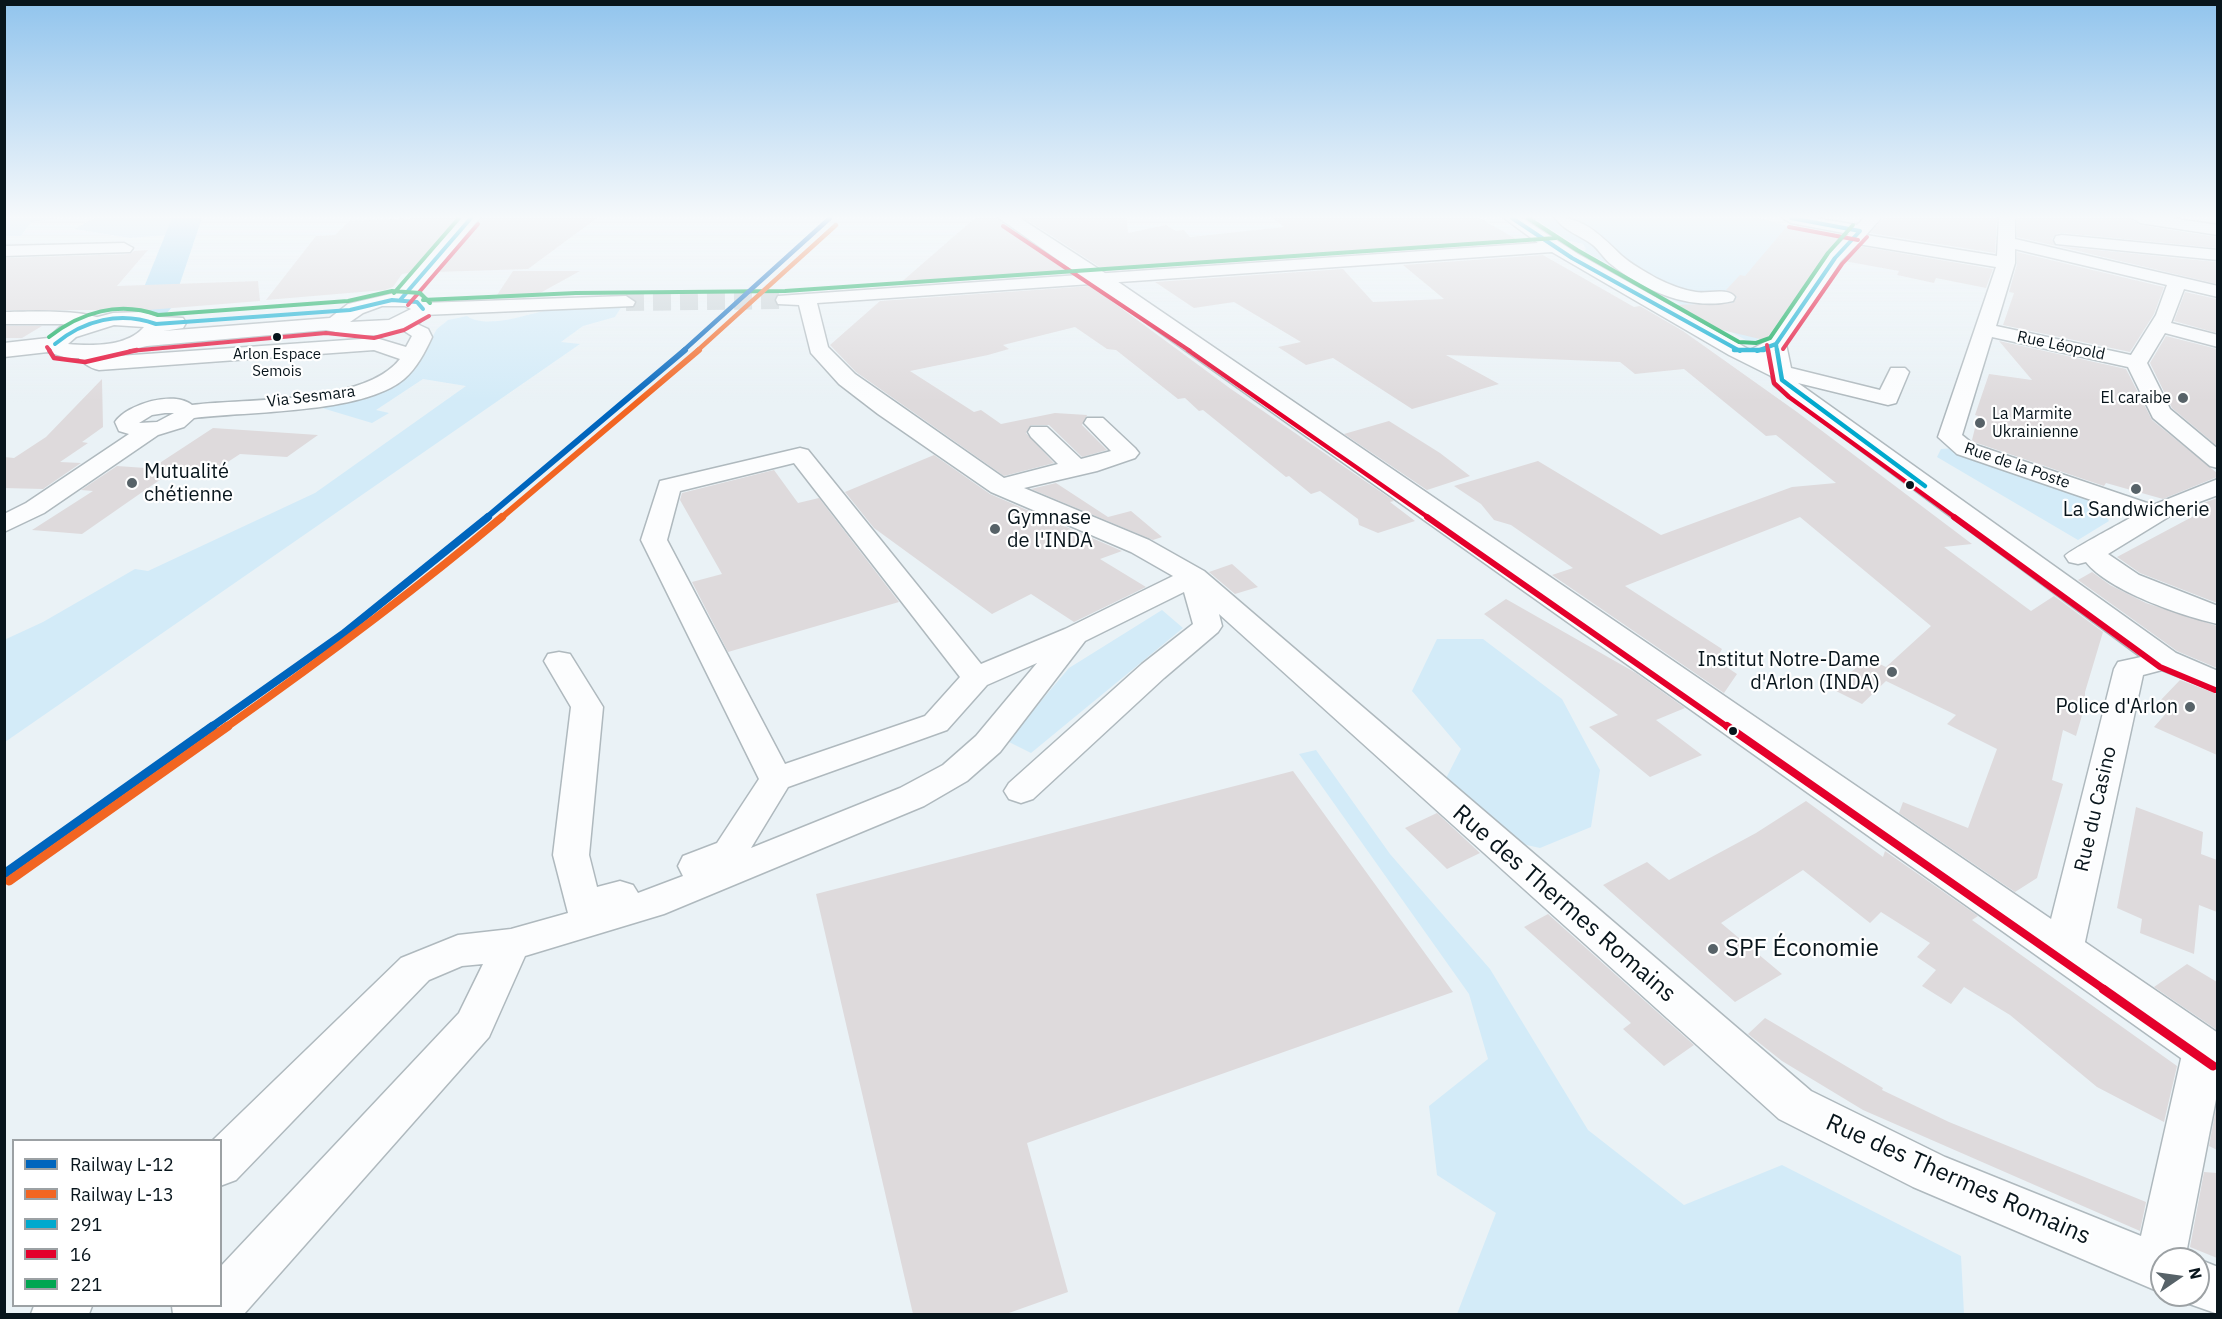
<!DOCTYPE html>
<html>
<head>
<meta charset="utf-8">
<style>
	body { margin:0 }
	#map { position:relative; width:2222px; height:1319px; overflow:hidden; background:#eaf2f6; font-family:"IBM Plex Sans",sans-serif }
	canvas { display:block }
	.frame { position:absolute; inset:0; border:6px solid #08151c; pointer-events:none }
	.legend { position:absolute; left:12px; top:1139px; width:210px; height:168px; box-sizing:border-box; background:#fff; border:2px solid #9ca1a4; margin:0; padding:8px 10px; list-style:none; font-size:18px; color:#08151c }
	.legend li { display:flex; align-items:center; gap:12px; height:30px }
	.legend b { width:30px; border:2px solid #9ca1a4 }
	.north { position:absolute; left:2150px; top:1247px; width:60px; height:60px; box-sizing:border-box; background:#fff; border:2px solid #9ca1a4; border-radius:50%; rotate:77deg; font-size:16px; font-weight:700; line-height:24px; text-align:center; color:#08151c }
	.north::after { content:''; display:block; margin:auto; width:21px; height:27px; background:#576268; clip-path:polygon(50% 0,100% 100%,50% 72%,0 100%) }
</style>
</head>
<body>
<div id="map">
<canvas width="2222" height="1319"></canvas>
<div class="frame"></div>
<ul class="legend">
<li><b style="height:8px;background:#0065bd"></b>Railway L-12</li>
<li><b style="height:8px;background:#f26522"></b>Railway L-13</li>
<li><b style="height:8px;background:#00a9ce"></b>291</li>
<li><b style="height:8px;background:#e4002b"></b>16</li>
<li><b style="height:8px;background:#00a651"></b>221</li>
</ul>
<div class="north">N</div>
</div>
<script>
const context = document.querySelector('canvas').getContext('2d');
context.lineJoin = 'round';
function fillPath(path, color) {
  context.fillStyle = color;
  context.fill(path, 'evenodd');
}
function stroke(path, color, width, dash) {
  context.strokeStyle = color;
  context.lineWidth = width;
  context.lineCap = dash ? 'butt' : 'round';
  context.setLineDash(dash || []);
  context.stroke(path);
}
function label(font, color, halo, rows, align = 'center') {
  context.font = font + ' "IBM Plex Sans",sans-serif';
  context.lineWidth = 4.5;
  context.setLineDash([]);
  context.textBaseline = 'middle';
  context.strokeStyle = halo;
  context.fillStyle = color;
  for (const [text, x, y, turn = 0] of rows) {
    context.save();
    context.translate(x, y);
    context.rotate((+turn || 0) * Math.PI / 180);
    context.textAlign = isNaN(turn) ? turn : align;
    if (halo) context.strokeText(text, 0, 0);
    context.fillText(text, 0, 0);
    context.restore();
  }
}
const green = new Path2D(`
	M5 218H59L31 222 21 236H5Z
	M95 218H174L168 235 130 238 74 229Z
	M1533 218H1758L1839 239 1800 289 1802 290 1797 297 1753 344 1584 251 1586 249 1583 244 1569 241Z
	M622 306 615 317 583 326 561 342 580 344 5 742 4 640 43 622 135 569 148 571 315 493 466 386 423 379 376 410 389 413 372 423 312 405 414 368 437 329 448 320 467 316C488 331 536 311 561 307 581 304 602 306 622 306Z
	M1955 448 2090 494 2109 521 2078 540 1937 457 1941 449Z
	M1162 610 1183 628 1031 753 1007 741 1069 668Z
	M1437 639H1483L1562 699 1600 770 1591 827 1540 848 1509 841 1442 786 1461 749 1412 691Z
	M1316 750 1390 854 1490 969 1588 1130 1684 1205 1782 1165 1961 1256 1964 1314H1457L1496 1213 1437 1175 1429 1106 1488 1059 1469 994 1299 754Z`);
const river = new Path2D(`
	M172 218H202L172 307 166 314 154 318 142 314 136 307Z`);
const building = new Path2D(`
	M416 218H459L409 273 402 274 393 287 385 290 266 300 316 236 335 235 349 221Z
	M482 218H597L528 269 437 272Z
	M975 218H997L1073 273 898 285Z
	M1024 218H1127L1128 233 1166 225 1176 231 1184 230 1190 237 1284 227 1273 218H1480L1521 242 1106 271Z
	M1883 218H1997L1995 253 1870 233Z
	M2017 218H2130L2140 225 2217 237V248L2062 233 2056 234 2052 239 2056 246 2017 237Z
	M1788 225 1844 235 1827 253 1767 338 1764 340 1718 329 1673 305 1733 303 1737 297 1726 290 1740 275 1745 276Z
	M1859 246 1993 269 1986 288 1936 278 1934 283 1897 275 1899 271 1844 261Z
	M2057 246 2217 262V284Z
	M148 250 117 286 258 281 260 301 148 310H4V258L130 254 134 251Z
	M2017 252 2164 287 2154 314 2130 352 2003 325 2014 293 2009 292 2017 264Z
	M1543 255 1634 307 1640 306 1683 331 1797 412 1972 544 1944 547 2031 611 2054 596 2103 632 2085 692V705L2076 736 2063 730 2052 780 2063 784 2037 878 2015 892 1899 813 1903 802 1968 828 1997 749 1947 724 1956 715 1886 681 1862 704 1832 689 1867 658 1886 667 1931 626 1800 517 1625 586 1722 649 1716 660 1737 674 1724 693 1552 575 1573 568 1511 525 1494 520 1481 504 1454 486 1538 461 1661 535 1792 487 1836 483 1776 435 1766 436 1684 369 1635 374 1620 362 1446 355 1499 384 1412 409 1333 358 1306 365 1278 347 1301 342 1234 302 1194 308 1155 282 1343 269 1373 302 1444 299 1403 265Z
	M513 271H580L533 297 495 298Z
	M1091 286 1231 389 1394 501 1390 502 1415 521 1378 533 1359 525 1358 519 1320 491 1311 494 1289 476 1286 477 1203 410 1199 411 1185 398 1178 399 1116 350 1107 349 1075 327 1003 345 1009 349 988 355 910 371 974 412 981 410 1001 424 1055 413 1087 415 1082 425 1107 450 1082 457 1049 425H1031L1026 433 1054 463 1004 476 856 372 830 345 880 301Z
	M2185 292 2217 299V333L2174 321Z
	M4 326H42L22 338H4Z
	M2166 336 2217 349V446L2172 408 2150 363Z
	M1999 341 2126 369 2152 420 2217 473V477L2163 499 2106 483 2104 486 1974 442 1972 440 1978 416 1975 415 1989 374 2032 380Z
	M102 379 103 427 82 442 88 443 60 462 81 463 43 489 4 488V457L14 458 46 437Z
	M1389 421 1440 453 1470 476 1427 490 1344 434Z
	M213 428 318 435 287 457 240 454 211 473 152 468Z
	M934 455 990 494 1122 551 1100 559 1146 587 1074 622 1031 594 992 614 874 528 845 492Z
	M117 466 174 470 82 534 32 530 93 491 81 490Z
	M774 470 798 503 819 498 899 602 728 652 692 582 722 574 680 500 682 493Z
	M1056 483 1108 517 1131 511 1162 537 1153 540 1031 489Z
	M2217 498V603L2140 573 2117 557 2205 510 2193 507Z
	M1232 564 1258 587 1235 594 1209 572Z
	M2092 572 2110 585 2146 603 2217 626V668L2177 651 2078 580Z
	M1506 599 1636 673 1685 708 1656 720 1702 755 1650 777 1589 727 1618 715 1484 614Z
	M2180 680 2217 694V755L2154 727 2169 710 2157 704Z
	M1293 771 1453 992 1027 1143 1068 1292 1006 1314H913L816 894Z
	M1806 801 1883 857 1885 851 1978 916 1972 920 2177 1066 2164 1122 2097 1087 2010 1015 1964 987 1951 1004 1922 986 1936 970 1917 957 1930 943 1881 912 1870 923 1803 870 1721 923 1782 974 1735 1002 1603 885 1647 862 1669 880 1756 833Z
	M2136 807 2203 832 2201 854 2217 860V912L2199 905 2194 954 2140 933 2142 919 2117 908Z
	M1437 813 1480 853 1447 869 1405 828Z
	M1548 914 1694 1045 1664 1066 1623 1029 1631 1023 1524 927Z
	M2187 964 2217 982V1030L2154 987Z
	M1765 1018 1883 1088 1882 1090 1949 1122 2146 1202 2140 1231 1863 1110 1782 1061 1748 1034Z
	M2217 1103V1150L2209 1146Z
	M2204 1172 2217 1173V1258L2190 1247Z`);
const minorTunnel = new Path2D(`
	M626 302 785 300`);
const minor = new Path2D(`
	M1504 218H1522L1578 254 1750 350 1769 340 1829 254 1849 234 1791 223 1783 218H1815L1857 225 1864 218H1881L1866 235 1997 256 1999 218H2015V239L2218 286V297L2184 289 2171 323 2218 335V347L2165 333 2147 363 2170 409 2218 449V468L2210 466 2153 418 2128 367 1992 337 1962 435 1973 444 2153 505 2218 479V495L2183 508 2108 554 2139 575 2218 606V624C2182 616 2109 591 2086 562L2078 564 2069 562 2065 556C2068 551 2124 522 2135 515L1957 454 1938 437 1996 267 1858 244 1841 261 1786 344 1791 368 1880 390 1891 368H1905L1909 372 1896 403 1888 405 1798 383 2176 653 2218 671V692L2162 670 2143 675 2083 951 2077 962 2063 967 2049 962 2043 951 2114 669 2118 662 2141 657 1786 395 1774 385 1771 376 1729 355 1552 252 817 303 828 347 855 374 1004 478 1058 464 1031 437 1028 432 1031 427H1047L1081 459 1111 451 1084 423 1087 418H1103L1135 448 1139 453 1135 458 1097 471 1024 488 1149 540 1204 571 1811 1091 1945 1157 2141 1236 2183 1050 2189 1037 2204 1032 2218 1037V1089L2185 1259H2162V1293L1913 1187 1779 1119 1219 614 1222 626 1218 632 1164 678 1033 799 1021 803 1009 799 1004 791 1009 783 1142 664 1193 624 1184 592 1085 641 1000 752 967 781 924 806 664 914 525 956 489 1037 244 1314H173L172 1306H220V1267L459 1013 483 964 462 966 429 980 236 1180 220 1186V1140H213L401 958 458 935 511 929 568 913 553 855 571 707 544 661 548 654 559 652 570 654 603 707 589 855 597 887 620 881 633 885 638 893 683 876 678 866 683 856 717 843 759 779 641 540 660 481 800 448 808 450 981 664 1065 629 1173 576 1131 552 991 492 878 414 839 384 811 353 799 305 778 304 776 300 778 296 1538 243ZM2015 249 2167 285 2156 315 2131 355 1996 326 2015 263ZM794 463 960 677 925 716 785 764 667 540 680 491ZM1037 663 976 736 943 765 900 788 751 848 788 787 947 730 987 685Z
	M1555 218C1583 216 1602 237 1621 255 1631 264 1644 271 1656 278 1668 284 1682 290 1696 292 1707 294 1728 287 1735 297L1733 301C1690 311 1644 291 1612 265 1604 259 1600 251 1593 245 1580 235 1564 231 1555 218Z
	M2132 218H2170L2218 225V235L2140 223Z
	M2062 235 2218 250V260L2056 244 2054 240 2056 236Z
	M124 243 133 248 130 252 4 256V246Z
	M626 296 635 302 633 306 423 315 413 309 423 303Z
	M4 312C24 312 95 308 106 323L96 329 62 324H4Z
	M402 317 428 329 432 337C425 352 417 368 404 379 362 414 249 411 194 418L184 427 158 435 44 513 4 532V514L26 503 129 434 119 431 115 422C127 404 174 390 192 405 247 398 364 405 400 359L374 350 99 370C89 368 80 361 75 353L78 349H92L104 357 376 338 406 347 412 336 392 323ZM165 413H174L157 422 139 423 152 415Z
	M2198 1259 2218 1267V1314L2181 1301 2178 1295H2198Z
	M34 1306H92L89 1314H31Z`);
const major = new Path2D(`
	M462 218H480L415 295 425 298 434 309 417 325 382 335 354 336 326 330 147 346 95 358H67L48 352 4 357V343L48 338 60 327 113 313 142 312 159 317 183 318 186 323 183 328 163 331 330 318 348 304 395 293ZM382 306H405L411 309 389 320 350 322 363 313ZM114 325 144 327C127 347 92 346 68 344L76 337Z
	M999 218H1020L1108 275 2218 1033V1079L2202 1073Z`);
const bus1Far1 = new Path2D(`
	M1512 218 1572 258 1740 351
	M1791 218 1860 231
	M401 299 471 218
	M55 344C84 320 120 311 156 324L350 310 392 300 417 302 423 309
	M1776 344 1777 351
	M1757 351 1776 344 1835 258 1860 231`);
const bus1 = new Path2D(`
	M1734 350H1764
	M1777 350 1782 380 1925 486`);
const bus2Far4 = new Path2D(`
	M1003 226 1190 351
	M1789 227 1858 240
	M408 305 478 224
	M1767 345 1768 351
	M47 347 50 351
	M1783 349 1842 264 1867 237
	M130 351 326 333 374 338 404 330 429 316`);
const bus2Far3 = new Path2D(`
	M49 350 54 358 85 362 137 350
	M1188 350 1429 518
	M1768 350 1774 383 1789 397 1956 518`);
const bus2Far2 = new Path2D(`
	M1427 517 1729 728
	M1954 517 2160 667 2215 690`);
const bus2Far1 = new Path2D(`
	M1727 726 2105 990`);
const bus2 = new Path2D(`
	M2103 989 2213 1066`);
const bus3 = new Path2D(`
	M1528 218 1577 250 1739 342 1756 343 1770 338 1828 253 1853 225
	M394 293 459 218
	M423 300 576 293 785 291 1556 238
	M49 337C81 312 119 301 158 315L348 301 392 291 420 293 430 303`);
const rail1Far3 = new Path2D(`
	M683 351 830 218`);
const rail1Far2 = new Path2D(`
	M486 518 685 350`);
const rail1Far1 = new Path2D(`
	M210 728 343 634 488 517`);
const rail1 = new Path2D(`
	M4 874 213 726`);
const rail2Far3 = new Path2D(`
	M697 351 836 225`);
const rail2Far2 = new Path2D(`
	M501 518 699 350`);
const rail2Far1 = new Path2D(`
	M225 728C320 661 413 592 502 517`);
const rail2 = new Path2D(`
	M9 881 228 726`);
const markers = [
	[277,337,5,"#08151c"],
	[2183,398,6,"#576268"],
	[1980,423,6,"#576268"],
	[132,483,6,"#576268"],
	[1910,485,5,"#08151c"],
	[2136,489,6,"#576268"],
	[995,529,6,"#576268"],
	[1892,672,6,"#576268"],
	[2190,707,6,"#576268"],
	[1733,731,5,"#08151c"],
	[1713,949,6,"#576268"]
];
const farBusnames = [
	["Arlon Espace",277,355],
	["Semois",277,372]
];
const farStreetnames = [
	["Rue Léopold",2061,346,12],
	["Via Sesmara",311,397,-7],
	["Rue de la Poste",2017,466,19]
];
const farPoinames = [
	["El caraibe",2171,398],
	["La Marmite",1992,414,"left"],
	["Ukrainienne",1992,432,"left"]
];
const poiNames = [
	["Mutualité",144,472],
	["chétienne",144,495],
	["La Sandwicherie",2136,510,"center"],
	["Gymnase",1007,518],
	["de l'INDA",1007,541],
	["Institut Notre-Dame",1880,660,"right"],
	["d'Arlon (INDA)",1880,683,"right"],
	["Police d'Arlon",2178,707,"right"]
];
const streetNames = [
	["Rue du Casino",2096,809,-77]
];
const nearStreetnames = [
	["Rue des Thermes Romains",1564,904,41],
	["Rue des Thermes Romains",1958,1180,24]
];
const nearPoinames = [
	["SPF Économie",1725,949]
];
fillPath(green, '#d3ebf8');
fillPath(river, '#aedcf5');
fillPath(building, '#dedadc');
stroke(minorTunnel, '#c8d1d5', 18, [18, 9]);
stroke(minor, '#afb9be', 3);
stroke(major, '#afb9be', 3);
fillPath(minor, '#fcfdfe');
fillPath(major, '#fcfdfe');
stroke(bus1Far1, '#00a9ce', 4);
stroke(bus1, '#00a9ce', 4.5);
stroke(bus2Far4, '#e4002b', 4);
stroke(bus2Far3, '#e4002b', 4.5);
stroke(bus2Far2, '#e4002b', 6);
stroke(bus2Far1, '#e4002b', 8);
stroke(bus2, '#e4002b', 9);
stroke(bus3, '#00a651', 4);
stroke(rail1Far3, '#0065bd', 4.5);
stroke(rail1Far2, '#0065bd', 6);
stroke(rail1Far1, '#0065bd', 8);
stroke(rail1, '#0065bd', 9);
stroke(rail2Far3, '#f26522', 4.5);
stroke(rail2Far2, '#f26522', 6);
stroke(rail2Far1, '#f26522', 8);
stroke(rail2, '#f26522', 9);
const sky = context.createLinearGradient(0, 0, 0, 402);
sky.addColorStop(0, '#91c4ed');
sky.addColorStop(0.54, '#f6f9fb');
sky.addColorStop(1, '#f6f9fb00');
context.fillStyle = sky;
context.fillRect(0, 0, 2222, 402);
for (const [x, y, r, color] of markers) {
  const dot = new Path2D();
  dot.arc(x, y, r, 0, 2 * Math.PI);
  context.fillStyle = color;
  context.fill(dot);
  stroke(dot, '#fff', 2);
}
label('15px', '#08151c', '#fff', farBusnames);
label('16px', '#08151c', '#fff', farStreetnames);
label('16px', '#08151c', '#fff', farPoinames, 'right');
label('20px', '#08151c', '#fff', poiNames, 'left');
label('20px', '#08151c', '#fff', streetNames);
label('24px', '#08151c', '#fff', nearStreetnames);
label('24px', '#08151c', '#fff', nearPoinames, 'left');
</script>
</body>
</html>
